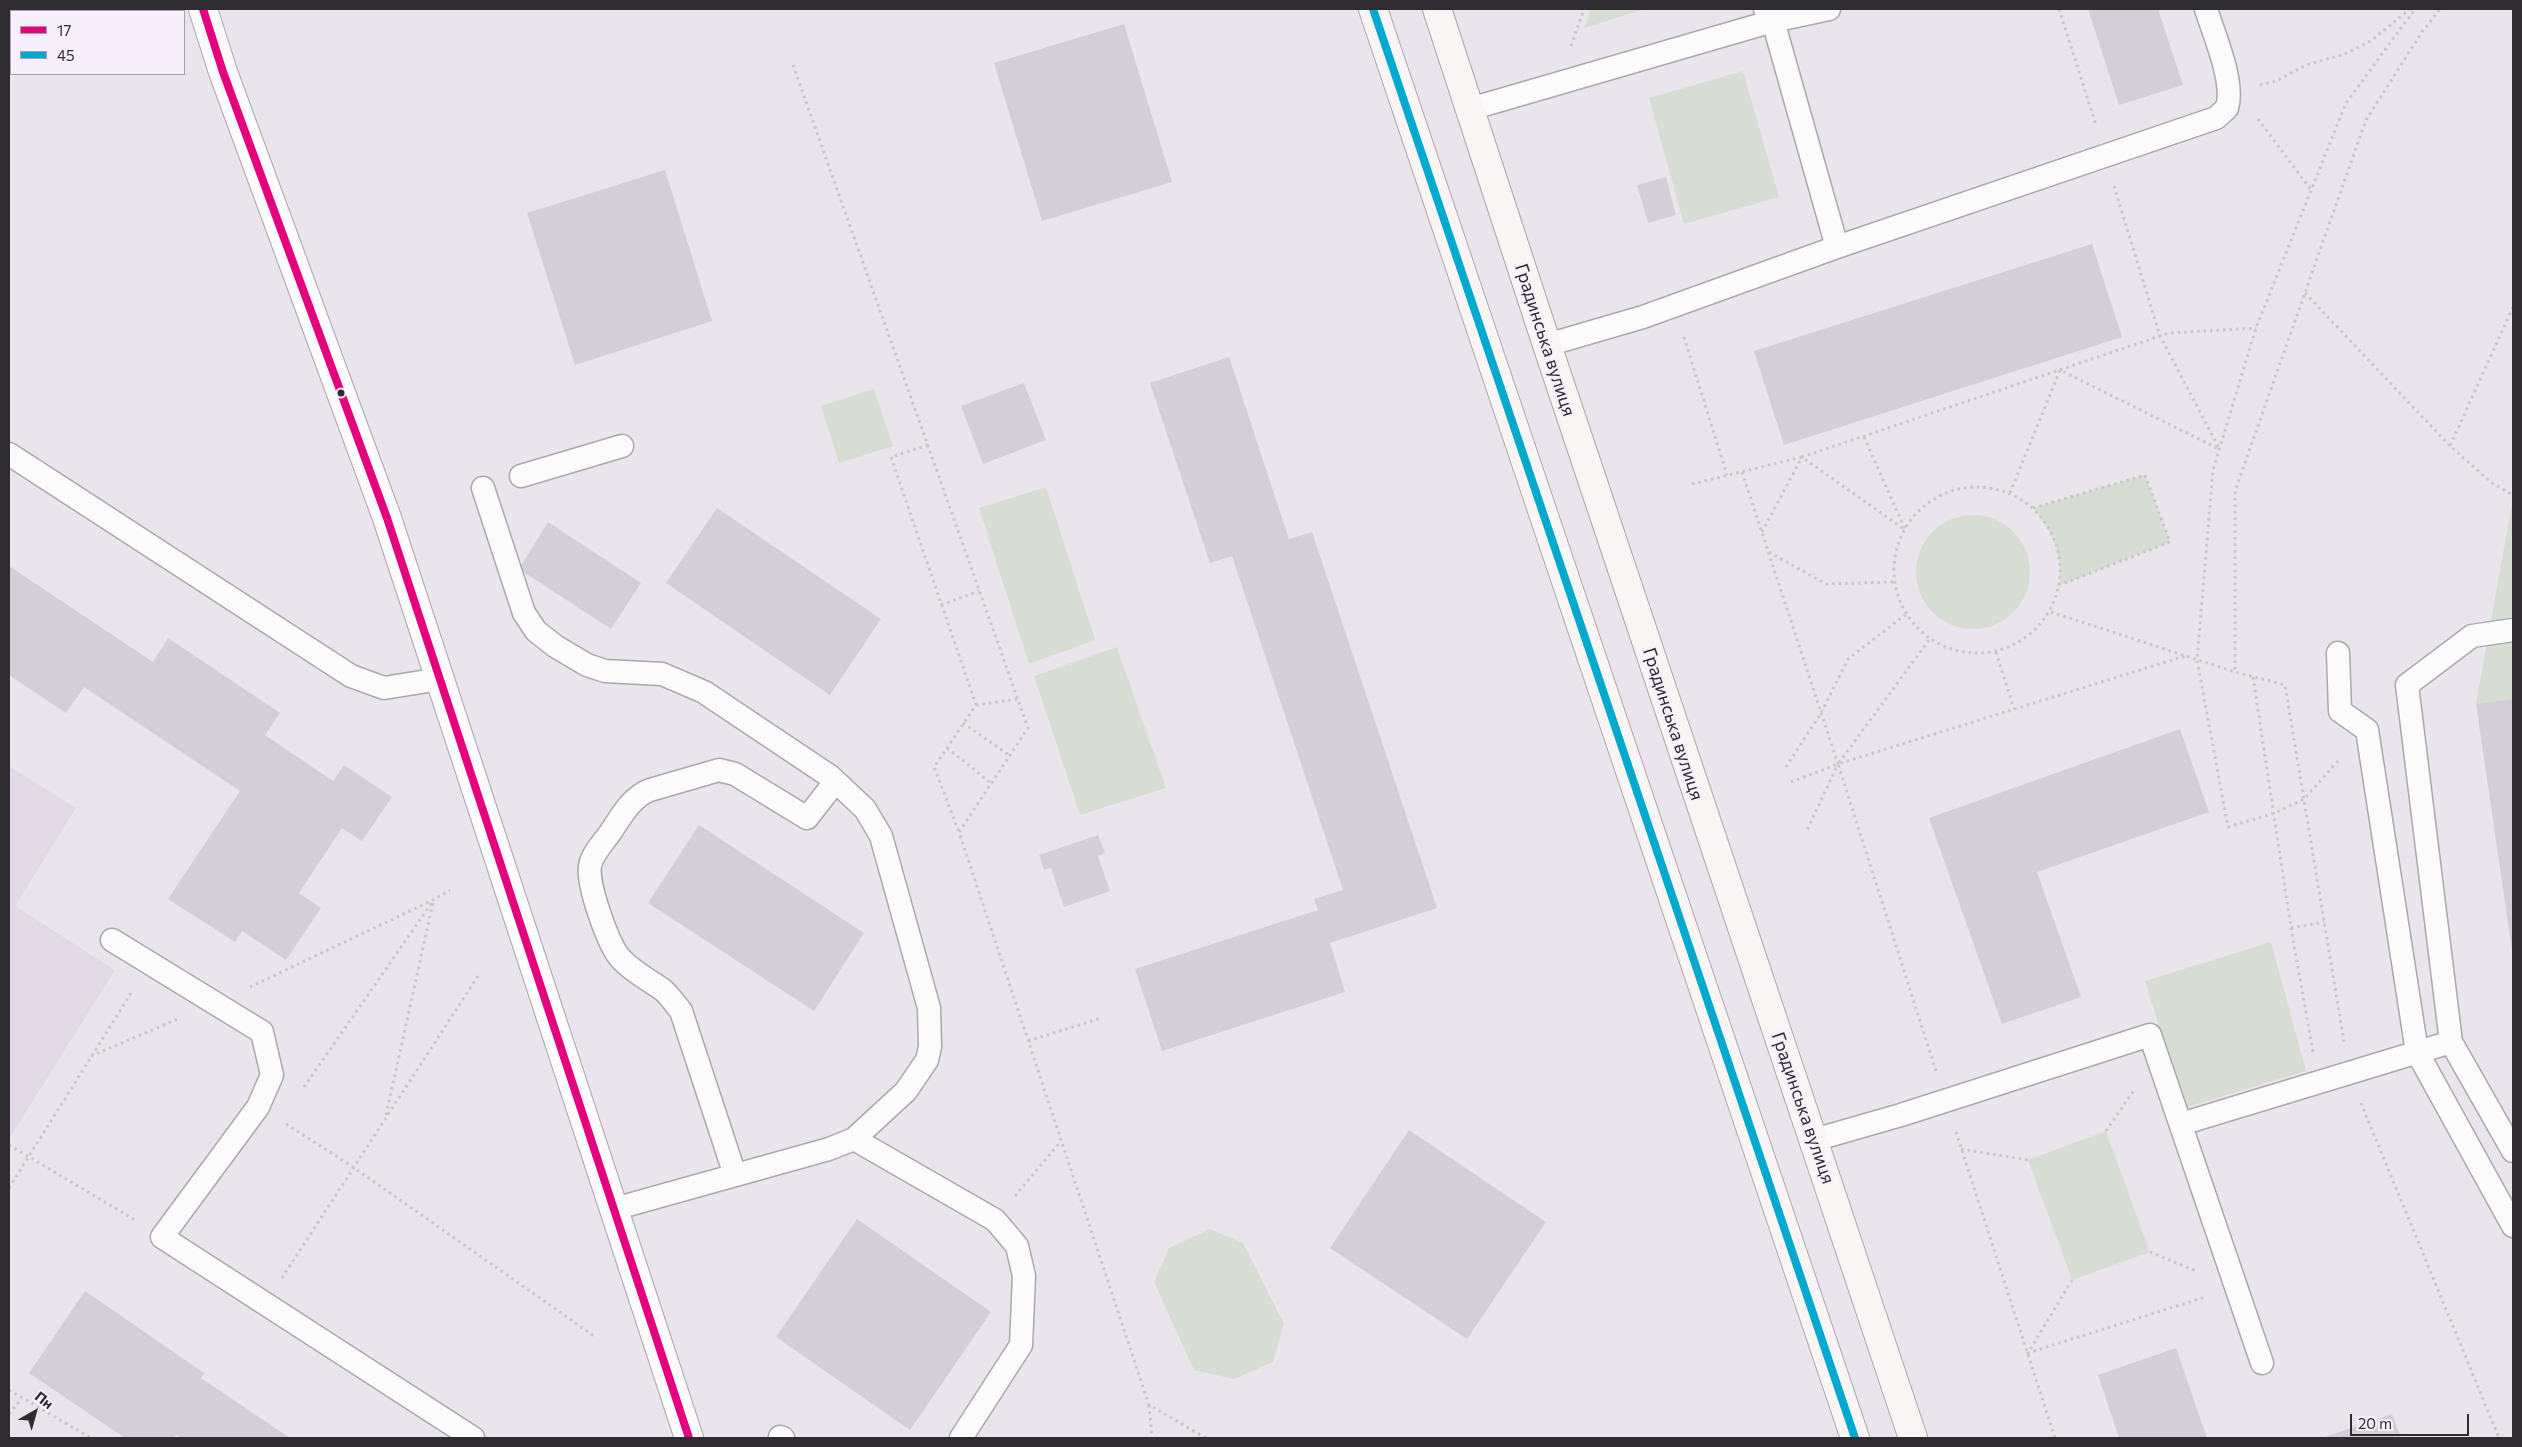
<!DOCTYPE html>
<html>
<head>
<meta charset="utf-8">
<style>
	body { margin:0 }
	#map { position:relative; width:2522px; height:1447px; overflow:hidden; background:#eae5ec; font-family:Commissioner,sans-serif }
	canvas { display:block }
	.frame { position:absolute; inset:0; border:10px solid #2f2c31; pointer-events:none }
	.legend { position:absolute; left:10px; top:10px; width:175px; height:65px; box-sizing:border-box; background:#f8effd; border:1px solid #a8a1ab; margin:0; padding:6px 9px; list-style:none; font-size:15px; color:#2f2c31 }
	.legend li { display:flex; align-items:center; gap:10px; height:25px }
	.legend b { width:25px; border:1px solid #a8a1ab }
	.north { position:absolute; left:10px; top:1387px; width:50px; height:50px; -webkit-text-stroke:4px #f8effd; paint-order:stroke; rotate:38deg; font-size:14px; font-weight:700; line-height:20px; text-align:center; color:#2f2c31 }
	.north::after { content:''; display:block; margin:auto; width:18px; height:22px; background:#2f2c31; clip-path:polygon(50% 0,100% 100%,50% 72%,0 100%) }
	.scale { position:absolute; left:2350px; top:1414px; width:119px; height:22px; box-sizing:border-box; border:2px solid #2f2c31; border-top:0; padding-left:6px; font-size:15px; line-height:18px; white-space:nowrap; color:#2f2c31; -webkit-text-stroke:4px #f8effd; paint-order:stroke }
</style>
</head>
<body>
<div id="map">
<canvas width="2522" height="1447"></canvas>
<div class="frame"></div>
<ul class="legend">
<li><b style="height:6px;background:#e5007d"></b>17</li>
<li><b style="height:6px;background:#00a9ce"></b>45</li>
</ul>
<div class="north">Пн</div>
<div class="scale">20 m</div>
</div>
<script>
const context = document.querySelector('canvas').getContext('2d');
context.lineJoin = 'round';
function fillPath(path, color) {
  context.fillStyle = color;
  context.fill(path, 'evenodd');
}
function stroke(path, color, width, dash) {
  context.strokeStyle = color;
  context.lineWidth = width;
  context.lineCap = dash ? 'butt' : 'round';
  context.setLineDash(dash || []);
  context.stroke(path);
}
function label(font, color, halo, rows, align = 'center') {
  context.font = font + ' Commissioner,sans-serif';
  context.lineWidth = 4.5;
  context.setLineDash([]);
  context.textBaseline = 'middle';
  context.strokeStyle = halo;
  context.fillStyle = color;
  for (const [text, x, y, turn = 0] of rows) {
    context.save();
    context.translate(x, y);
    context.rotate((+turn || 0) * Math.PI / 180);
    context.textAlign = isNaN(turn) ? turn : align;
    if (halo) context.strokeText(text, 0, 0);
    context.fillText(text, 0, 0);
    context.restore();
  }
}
const built = new Path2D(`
	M9 766 76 808 15 906 115 970 9 1139Z`);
const green = new Path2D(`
	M1591 9H1645L1584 28Z
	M1743 71 1779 197 1684 224 1649 98Z
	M874 389 893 446 839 463 821 406Z
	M2145 475 2170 542 2060 585C2060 548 2056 537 2033 508Z
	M1046 487 1095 640 1029 664 979 508Z
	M2513 498V699L2476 704Z
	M1916 572a57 57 0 1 1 114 0a57 57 0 1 1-114 0Z
	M1117 647 1166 788 1080 815 1034 676Z
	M2271 942 2306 1071 2184 1108 2145 981Z
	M2106 1131 2150 1252 2072 1280 2028 1160Z
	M1210 1229 1243 1243 1284 1324 1273 1362 1234 1379 1194 1370 1154 1282 1169 1248Z`);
const building = new Path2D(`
	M2088 9H2158L2183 85 2119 105Z
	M1124 24 1172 182 1042 221 994 63Z
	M665 170 712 321 575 365 527 213Z
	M1666 177 1676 215 1648 223 1637 185Z
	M2092 244 2122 337 1784 445 1754 351Z
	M1229 357 1289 539 1312 532 1437 908 1330 943 1345 992 1162 1051 1135 969 1318 910 1314 899 1343 890 1232 556 1210 563 1150 383Z
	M1024 383 1046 440 983 464 961 406Z
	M717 508 881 619 830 695 666 583Z
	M548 522 641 583 611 629 519 569Z
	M9 566 153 662 168 638 280 713 265 735 333 781 344 765 392 797 362 841 342 828 299 893 321 908 286 960 242 931 235 942 168 899 240 791 84 687 66 713 9 675Z
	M2513 699V950H2512L2476 704Z
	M2180 729 2209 812 2037 872 2081 997 2002 1024 1929 818Z
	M699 825 864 933 814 1011 648 903Z
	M1098 835 1105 853 1098 856 1110 891 1064 907 1051 868 1044 870 1039 855Z
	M1409 1130 1546 1222 1467 1339 1330 1248Z
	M857 1219 991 1312 910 1430 776 1337Z
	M85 1291 204 1373 201 1378 290 1438H182L176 1435 174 1438H125L29 1373Z
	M2176 1348 2207 1438H2119L2098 1375Z
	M2392 1414 2401 1438H2322Z`);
const path = new Path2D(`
	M2059 9 2096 125
	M1571 46 1584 9
	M793 65 1028 728 959 832 1149 1405 1206 1438
	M2260 85 2276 81 2306 65 2345 54 2372 40 2410 9
	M2258 119 2311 190
	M2114 186 2160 336 2219 448
	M2305 293 2450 446
	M2513 307 2450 446 2492 483 2513 495
	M1684 337 1727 475
	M1864 437 1905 529
	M928 445 891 457 976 705 934 767 959 832
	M1742 472 1838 764 1807 830
	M1692 484 1802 457 1905 530
	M1894 570a83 83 0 1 1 166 0a83 83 0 1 1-166 0Z
	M2010 493 2060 370 2219 449
	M2033 508 2145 475 2170 542 2060 585
	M1762 532 1802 457 2160 336 2169 333 2256 328
	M1769 552 1826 584 1893 582
	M941 605 979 591
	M2051 612 2235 672
	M1996 652 2014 709
	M2253 677 2291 928 2313 1052
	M976 705 1018 699
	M963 723 1009 755
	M947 748 991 783
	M2338 761 2304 799 2275 813 2228 827 2197 660 2213 470 2256 328 2346 103 2415 9
	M1786 767 1821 713 1848 659 1905 615
	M1791 782 1838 764 1929 640
	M2291 928 2324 922
	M250 987 433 900 450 890
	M1028 1041 1101 1018
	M2344 1042 2285 685 2235 672V491L2366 120 2422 32 2440 9
	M91 1056 178 1019
	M1936 1071 1838 764 2185 656
	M304 1087 433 901
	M2361 1103 2499 1438
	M386 1115 433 903
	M286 1124 353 1167 594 1336
	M2106 1131 2134 1090
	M1956 1132 2055 1438
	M9 1145 135 1220
	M1961 1149 2028 1160
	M9 1188 133 990
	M1015 1196 1061 1141
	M2150 1252 2196 1271
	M282 1278 478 976
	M2072 1280 2028 1353 2205 1297
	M9 1390 91 1438
	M1149 1405 1152 1438
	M9 1414 22 1398`);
const lane = new Path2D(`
	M1765 9 1773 21 1837 247
	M1470 109 1773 21 1829 9
	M1547 345 1643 317 1837 247 2216 118 2227 108C2235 82 2214 35 2206 9
	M9 454 351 676 384 688 440 679
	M521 476 622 446
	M483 488 524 613 536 631 555 646 587 665 605 671 662 674 704 692 831 777 865 809 881 836 929 1008 930 1047 927 1060 906 1091 854 1139 829 1149 614 1209
	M2513 630 2472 636 2407 685 2451 1042 2513 1151
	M2338 653 2340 711 2367 730 2417 1052 2513 1226
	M112 940 262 1032 272 1075 258 1107 162 1237 473 1438
	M2181 1124 2451 1042
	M854 1139 995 1220 1017 1246 1024 1276 1021 1345 961 1438
	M1814 1140 1901 1115 2150 1035 2262 1363
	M735 1175 681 1011C675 1004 670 996 663 990 649 980 633 972 621 959 608 945 587 884 590 866 592 854 603 843 610 833 621 817 631 797 650 790L719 770 735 774 807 818 835 782
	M780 1437 783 1438`);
const street = new Path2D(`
	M203 9 223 72 387 518 689 1438`);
const secondary = new Path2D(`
	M1373 9 1855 1438
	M1437 9 1547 345 1913 1438
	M109 11 116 9
	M9 45 11 44`);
const bus1 = new Path2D(`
	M203 9 223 72 387 518 689 1438`);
const bus2 = new Path2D(`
	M1373 9 1855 1438`);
const markers = [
	[341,393,4.5,"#2f2c31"]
];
const streetNames = [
	["Градинська вулиця",1545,340,72],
	["Градинська вулиця",1673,724,72],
	["Градинська вулиця",1803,1108,71]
];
fillPath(built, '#e2d9e6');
fillPath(green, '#d8ddd3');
fillPath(building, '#d4ced7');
stroke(lane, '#aba7ac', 25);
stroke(street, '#aba7ac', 30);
stroke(secondary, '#aba7ac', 30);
stroke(path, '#c8c6c9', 3, [2.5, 4]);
stroke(lane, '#fcfbfc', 22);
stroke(street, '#fcfbfc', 28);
stroke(secondary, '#f8f5f4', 28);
stroke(bus1, '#e5007d', 8);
stroke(bus2, '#00a9ce', 8);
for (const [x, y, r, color] of markers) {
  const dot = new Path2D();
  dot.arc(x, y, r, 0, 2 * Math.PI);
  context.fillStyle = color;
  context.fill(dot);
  stroke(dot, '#f8effd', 2);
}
label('18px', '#2f2c31', '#f8effd', streetNames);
</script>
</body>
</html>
